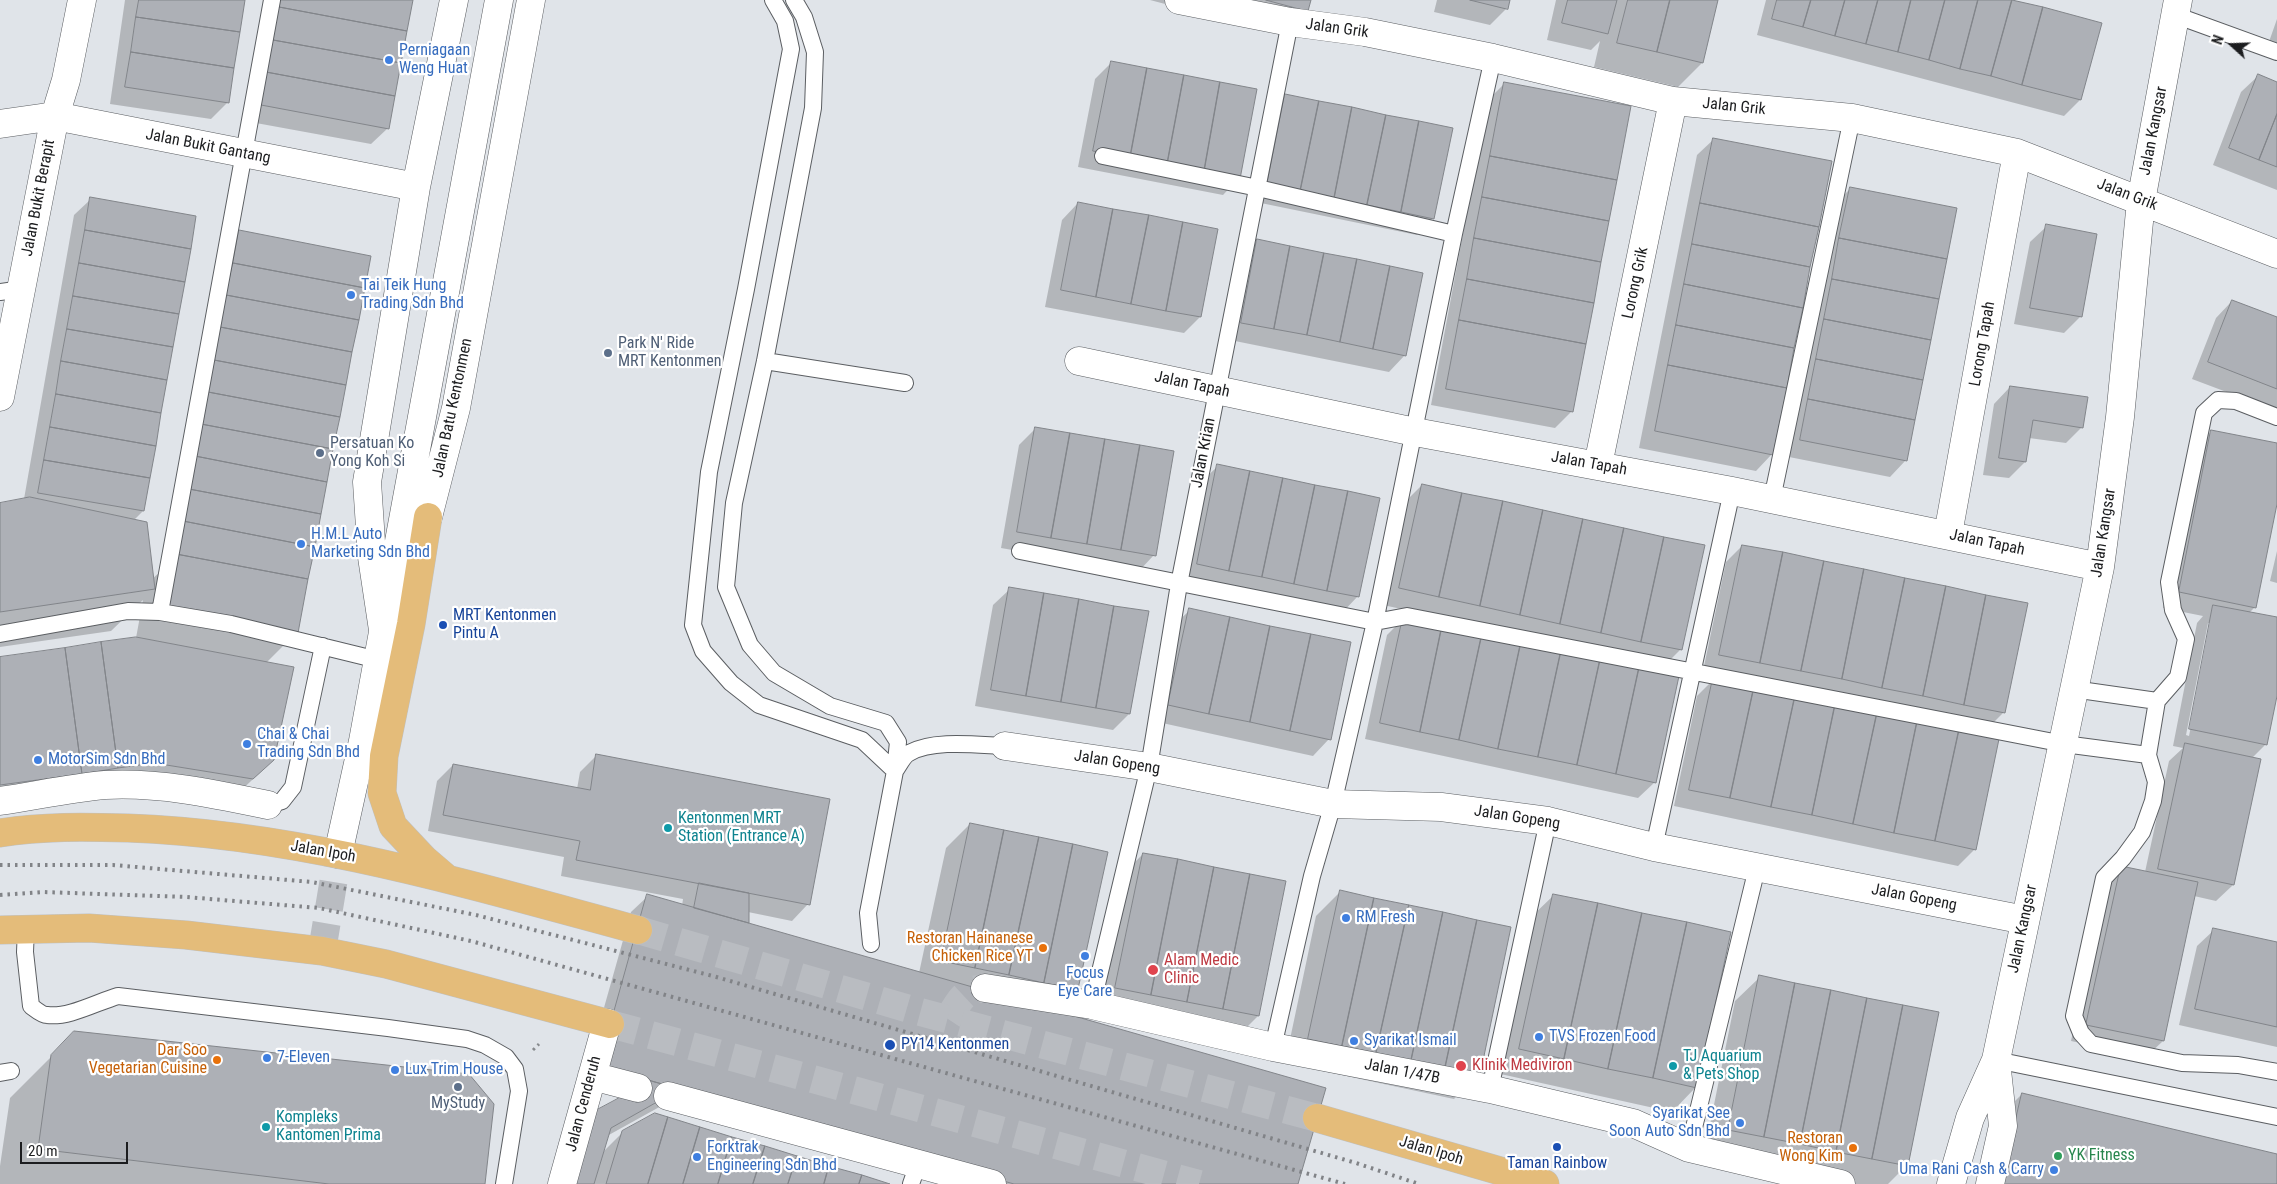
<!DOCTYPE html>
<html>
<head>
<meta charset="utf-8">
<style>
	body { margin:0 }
	#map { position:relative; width:2277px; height:1184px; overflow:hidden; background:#e0e4e9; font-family:"Roboto Condensed",sans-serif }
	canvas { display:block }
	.north { position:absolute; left:2207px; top:20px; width:50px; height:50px; -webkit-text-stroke:4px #fff; paint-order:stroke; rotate:290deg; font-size:14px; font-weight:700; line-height:20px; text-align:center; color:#1c1d1f }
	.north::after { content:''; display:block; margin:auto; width:18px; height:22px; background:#1c1d1f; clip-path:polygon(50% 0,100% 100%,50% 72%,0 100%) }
	.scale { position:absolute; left:20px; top:1142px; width:108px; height:22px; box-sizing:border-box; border:2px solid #1c1d1f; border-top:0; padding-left:6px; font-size:15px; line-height:18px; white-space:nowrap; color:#1c1d1f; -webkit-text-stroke:4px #fff; paint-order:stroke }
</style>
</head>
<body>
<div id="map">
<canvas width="2277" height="1184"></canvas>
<div class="north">N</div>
<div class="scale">20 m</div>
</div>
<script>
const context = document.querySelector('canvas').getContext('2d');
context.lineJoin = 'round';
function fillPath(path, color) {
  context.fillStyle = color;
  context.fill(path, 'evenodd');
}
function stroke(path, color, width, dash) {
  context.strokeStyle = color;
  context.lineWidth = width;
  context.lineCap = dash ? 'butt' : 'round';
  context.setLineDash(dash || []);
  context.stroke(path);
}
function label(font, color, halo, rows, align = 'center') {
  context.font = font + ' "Roboto Condensed",sans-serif';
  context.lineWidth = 4.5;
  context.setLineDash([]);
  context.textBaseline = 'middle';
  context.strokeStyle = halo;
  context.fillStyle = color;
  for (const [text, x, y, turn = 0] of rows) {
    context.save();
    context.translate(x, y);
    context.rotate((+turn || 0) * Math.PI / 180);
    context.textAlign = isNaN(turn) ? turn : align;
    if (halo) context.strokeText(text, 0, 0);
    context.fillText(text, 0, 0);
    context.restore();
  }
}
const shadow = new Path2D(`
	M125 0H243L228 102 211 119 110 104Z
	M267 0H412L388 128 371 144 245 121Z
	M1150 0H1309L1307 10 1282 35Z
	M1437 0H1509L1507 8 1490 25 1434 12Z
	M1556 0H1717L1702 63 1678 87 1594 67 1600 41 1591 50 1547 40Z
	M1766 0H2009L2080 100 2064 116 1757 35Z
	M2277 19V61L2264 56Z
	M1111 63 1239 178 1223 195 1078 167 1095 79Z
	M2258 76 2277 83V190L2213 165 2241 92Z
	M1505 83 1572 411 1555 428 1431 405 1488 100Z
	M1285 96 1433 218 1417 235 1251 201 1269 112Z
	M1714 139 1772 454 1756 471 1639 448 1697 155Z
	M1850 189 1906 460 1890 477 1784 456 1834 205Z
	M91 199 143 511 133 521 152 579 160 572 223 248 239 232 297 632 266 663 273 760 228 803 129 787 0 811V658L136 638 143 600 111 631 0 647V504L24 499 74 215Z
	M1078 203 1200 317 1184 333 1045 307 1062 220Z
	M2047 226 2081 316 2064 333 2014 324 2030 242Z
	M1257 241 1405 355 1389 372 1225 339 1241 257Z
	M2232 301 2277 318V411L2192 379 2216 318Z
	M2010 387 2082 427 2066 443 2029 438 2025 462 2009 478 1983 475 1994 404Z
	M1036 428 1154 555 1138 572 1001 548 1019 445Z
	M2212 431 2277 444V498L2255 607 2249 613 2277 618V689L2266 744 2252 758 2233 885 2216 901 2194 896 2163 1041 2146 1057 2071 1041 2105 884 2121 867 2145 872 2169 761 2183 748 2173 746 2197 623 2203 616 2163 608 2195 447ZM2208 623H2211L2189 736 2186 735Z
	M1218 466 1358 596 1342 613 1181 580 1201 482Z
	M1422 485 1681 649 1664 666 1383 605 1406 501Z
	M1742 546 2026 604 2003 713 1987 729 1703 671 1726 562Z
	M2277 551V583L2270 581Z
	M1010 589 1129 714 1113 730 975 706 993 605Z
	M1190 610 1329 739 1313 756 1153 721 1173 626Z
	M1403 619 1655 782 1638 798 1365 739 1387 635Z
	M1713 680 1975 849 1958 866 1674 806 1697 696Z
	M597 755 808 904 792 921 748 912V924L919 973 946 848 970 824 1077 989 1054 1012 1297 1184H941L663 1105 607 1136 602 1153 623 1132 886 1184H562L628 1095 583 1082 631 912 648 896 682 906 683 899 561 876 564 857 428 831 437 781 453 765 577 789 580 772Z
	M1143 854 1258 1016 1234 1040 1091 1012 1119 878Z
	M1340 892 1478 1075 1454 1099 1285 1063 1316 916Z
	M1554 895 1696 1087 1672 1112 1496 1073 1529 919Z
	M2214 930 2277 944V1047L2179 1025 2197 946Z
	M1760 977 1938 1013 1906 1166 1888 1184H1853L1704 1154 1735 1001Z
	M75 1033 484 1184H0V1166L10 1098Z
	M2022 1094 2277 1155V1184L1991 1125Z`);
const building = new Path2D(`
	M139 0H245L240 32 136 17Z
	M280 0H413L407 31 279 7Z
	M1266 0H1311L1308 11Z
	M1470 0H1510L1508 9Z
	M1568 0H1617L1608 34 1562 23Z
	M1628 0H1670L1657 52 1617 43Z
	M1670 0H1718L1703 63 1657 52Z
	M1777 0H1811L1803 27 1772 19Z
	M1811 0H1845L1835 36 1803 27Z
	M1845 0H1878L1866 44 1835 36Z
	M1878 0H1911L1898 52 1866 44Z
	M1911 0H1945L1929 60 1898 52Z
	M1945 0H1978L1960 69 1929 60Z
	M1978 0H2012L1991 76 1960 69Z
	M2012 0 2043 7 2022 85 1991 76Z
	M279 7 407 31 401 63 273 40Z
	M2043 7 2102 23 2081 100 2022 85Z
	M136 17 240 32 234 68 131 52Z
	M273 40 401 63 395 96 266 72Z
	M131 52 234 68 229 103 125 87Z
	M1111 61 1147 68 1130 158 1093 151Z
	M1147 68 1184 75 1167 165 1130 158Z
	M266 72 395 96 389 129 261 105Z
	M2258 74 2277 82V114L2259 160 2229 148Z
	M1184 75 1220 82 1204 172 1167 165Z
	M1220 82 1257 89 1240 179 1204 172Z
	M1504 82 1631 106 1617 180 1490 156Z
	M1285 94 1319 101 1300 192 1267 185Z
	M1319 101 1352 107 1334 199 1300 192Z
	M1352 107 1386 115 1367 205 1334 199Z
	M2277 114V167L2259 160Z
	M1386 115 1419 121 1401 212 1367 205Z
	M1419 121 1453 128 1434 219 1401 212Z
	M1713 138 1832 161 1819 227 1700 203Z
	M1490 156 1617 180 1609 221 1482 197Z
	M1850 187 1957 208 1947 259 1839 238Z
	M90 197 196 216 191 249 85 230Z
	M1482 197 1609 221 1601 262 1474 238Z
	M1078 202 1113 209 1096 297 1061 290Z
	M1700 203 1819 227 1810 267 1692 244Z
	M1113 209 1149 215 1131 304 1096 297Z
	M1149 215 1183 222 1166 311 1131 304Z
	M1183 222 1218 229 1201 317 1166 311Z
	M2046 224 2097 234 2082 317 2030 308Z
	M85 230 191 249 185 282 79 263Z
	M239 230 371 256 365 288 233 263Z
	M1474 238 1601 262 1594 303 1467 279Z
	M1839 238 1947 259 1939 299 1832 279Z
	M1257 239 1290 246 1274 329 1241 323Z
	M1692 244 1810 267 1803 308 1684 284Z
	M1290 246 1324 253 1307 335 1274 329Z
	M1324 253 1357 259 1340 342 1307 335Z
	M1357 259 1390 266 1373 349 1340 342Z
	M79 263 185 282 179 314 73 296Z
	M233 263 365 288 359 320 226 295Z
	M1390 266 1423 273 1406 356 1373 349Z
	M1467 279 1594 303 1586 344 1459 320Z
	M1832 279 1939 299 1931 340 1824 319Z
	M1684 284 1803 308 1794 348 1676 325Z
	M226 295 359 320 352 352 220 327Z
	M73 296 179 314 173 347 67 329Z
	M2232 300 2277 317V389L2208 362Z
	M1824 319 1931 340 1923 380 1816 359Z
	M1459 320 1586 344 1573 412 1446 389Z
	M1676 325 1794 348 1787 388 1668 365Z
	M220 327 352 352 346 385 214 360Z
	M67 329 173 347 167 380 61 361Z
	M1816 359 1923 380 1915 420 1808 399Z
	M214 360 346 385 340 417 208 392Z
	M61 361 167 380 161 413 56 394Z
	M1668 365 1787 388 1773 455 1655 431Z
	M2010 386 2088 397 2083 428 2033 420 2026 462 1999 458Z
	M208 392 340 417 333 449 201 424Z
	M56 394 161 413 156 446 50 427Z
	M1808 399 1915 420 1907 461 1800 440Z
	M201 424 333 449 327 482 195 456Z
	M50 427 156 446 150 478 44 460Z
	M1035 427 1070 433 1051 538 1017 532Z
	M2211 430 2277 443V504L2256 608 2179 592Z
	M1070 433 1105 439 1087 544 1051 538Z
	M1105 439 1140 445 1121 550 1087 544Z
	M1140 445 1174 451 1156 556 1121 550Z
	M195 456 327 482 321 514 189 489Z
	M44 460 150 478 144 511 38 493Z
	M1217 464 1250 471 1229 571 1197 564Z
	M1250 471 1283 478 1262 577 1229 571Z
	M1283 478 1315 485 1294 584 1262 577Z
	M1422 484 1462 493 1439 597 1399 588Z
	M1315 485 1348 491 1327 591 1294 584Z
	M189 489 321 514 315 547 183 521Z
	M1348 491 1380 498 1359 597 1327 591Z
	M1462 493 1503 501 1480 606 1439 597Z
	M30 497 147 522 155 589 0 612V503Z
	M1503 501 1543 510 1520 615 1480 606Z
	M1543 510 1583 519 1560 624 1520 615Z
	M1583 519 1624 528 1601 633 1560 624Z
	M183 521 315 547 308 579 176 554Z
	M1624 528 1664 537 1641 642 1601 633Z
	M1664 537 1705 545 1682 650 1641 642Z
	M1742 545 1783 552 1760 663 1719 655Z
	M1783 552 1824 561 1801 671 1760 663Z
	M176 554 308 579 298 633 166 608Z
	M1824 561 1864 569 1842 679 1801 671Z
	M1864 569 1905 578 1882 688 1842 679Z
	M1905 578 1946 586 1923 696 1882 688Z
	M1946 586 1986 595 1964 705 1923 696Z
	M1009 587 1044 593 1026 696 991 690Z
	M1044 593 1079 599 1061 702 1026 696Z
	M1986 595 2028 603 2005 713 1964 705Z
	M1079 599 1114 606 1096 708 1061 702Z
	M2213 605 2277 617V696L2267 745 2189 729Z
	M1114 606 1149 611 1130 714 1096 708Z
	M1189 608 1230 617 1209 714 1168 705Z
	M1230 617 1270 626 1250 722 1209 714Z
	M1403 617 1442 626 1420 732 1380 723Z
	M1270 626 1311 634 1290 731 1250 722Z
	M1442 626 1482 634 1459 740 1420 732Z
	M1311 634 1351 642 1331 740 1290 731Z
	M1482 634 1521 642 1498 749 1459 740Z
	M136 637 294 667 274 760 253 779 154 763 118 768 101 642Z
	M101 642 118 768 82 774 65 648Z
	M1521 642 1561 651 1538 757 1498 749Z
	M65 648 82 774 0 785V657Z
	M1561 651 1600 660 1577 765 1538 757Z
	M1600 660 1639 668 1616 774 1577 765Z
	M1639 668 1679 676 1656 783 1616 774Z
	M1713 678 1754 687 1730 798 1689 790Z
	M1754 687 1795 696 1771 807 1730 798Z
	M1795 696 1835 705 1812 815 1771 807Z
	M1835 705 1877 713 1853 824 1812 815Z
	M1877 713 1917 722 1894 833 1853 824Z
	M1917 722 1959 730 1935 841 1894 833Z
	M1959 730 1999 739 1976 850 1935 841Z
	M2185 743 2261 759 2234 885 2158 869Z
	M596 754 830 799 810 905 576 860 580 841 443 815 453 764 590 790Z
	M970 823 1004 830 975 968 941 961Z
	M1004 830 1039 837 1009 975 975 968Z
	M1039 837 1073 844 1044 983 1009 975Z
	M1073 844 1108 852 1078 989 1044 983Z
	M1143 853 1178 859 1151 995 1115 988Z
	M1178 859 1214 867 1187 1002 1151 995Z
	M2121 866 2198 882 2164 1041 2086 1025Z
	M1214 867 1250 874 1223 1009 1187 1002Z
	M1250 874 1286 881 1259 1016 1223 1009Z
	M699 883 749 893V923L694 908Z
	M1340 890 1374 898 1342 1046 1308 1039Z
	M647 894 1326 1088 1298 1184H1014L599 1066Z
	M1553 894 1598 903 1564 1059 1519 1049Z
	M1374 898 1409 905 1376 1053 1342 1046Z
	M1598 903 1642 913 1608 1069 1564 1059Z
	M1409 905 1443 912 1411 1061 1376 1053Z
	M1443 912 1477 920 1445 1068 1411 1061Z
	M1642 913 1687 922 1653 1078 1608 1069Z
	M1477 920 1511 927 1480 1075 1445 1068Z
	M1687 922 1731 932 1697 1088 1653 1078Z
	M2213 928 2277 942V1027L2195 1009Z
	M1759 975 1795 983 1764 1137 1728 1130Z
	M1795 983 1831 990 1800 1144 1764 1137Z
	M1831 990 1867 998 1836 1152 1800 1144Z
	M1867 998 1903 1005 1872 1159 1836 1152Z
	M1903 1005 1939 1012 1908 1166 1872 1159Z
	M74 1031 469 1074 494 1104 485 1184H329L38 1149 51 1055Z
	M651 1081 680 1089 611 1128 594 1184H573L593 1112Z
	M2022 1093 2277 1154V1184H2001Z
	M655 1113 668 1117 648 1184H606L622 1131Z
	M668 1117 700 1127 683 1184H648Z
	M700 1127 732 1137 718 1184H683Z
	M732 1137 765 1146 753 1184H718Z
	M765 1146 797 1156 788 1184H753Z
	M797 1156 829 1166 824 1184H788Z
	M829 1166 862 1175 859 1184H824Z
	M862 1175 890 1184H859Z`);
const minorTunnel = new Path2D(`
	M322 951 338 854
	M948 1019C960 1001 962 990 985 988`);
const primaryTunnel = new Path2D(`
	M638 930 913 1010 1317 1118
	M610 1024 1199 1184`);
const path = new Path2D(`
	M533 1050 539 1044`);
const service = new Path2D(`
	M773 0 785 21 791 49 746 289 709 472 693 625 703 651 731 683 759 705 862 740 895 771C899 766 903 756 909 753 933 739 978 745 1005 746
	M794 0 804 17 815 52 813 108 765 361 734 503 726 587 750 645 774 673 830 706 886 723 898 742 895 771 868 913 871 944
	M2175 15 2277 52
	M1103 156 1258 188 1454 234
	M0 292 22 289
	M765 361 905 383
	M2277 417 2236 401 2218 400 2204 413 2169 582 2173 610 2186 639 2178 677 2157 701 2148 755 2156 782 2153 801 2142 832 2123 858 2104 878 2074 1016 2081 1033 2091 1044 2182 1063 2238 1065 2277 1072
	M1772 499 1852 118
	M1020 551 1375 622 1407 616 2064 744 2148 755
	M160 612 272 0
	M0 634 128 611 160 612 231 624 378 660
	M2073 689 2157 701
	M268 805 282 801 293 787 323 646
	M1654 847 1732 491
	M26 928 25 952 31 1006C35 1009 42 1015 47 1015 69 1018 97 1002 118 996L388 1028 467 1039 485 1045 506 1057 515 1069 519 1091 504 1184
	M1092 1005 1149 767 1179 584 1290 22
	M1273 1047 1312 876 1333 804 1375 622 1454 234 1493 58
	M1996 1060 2277 1117
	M0 1073 11 1071
	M1490 1089 1548 821
	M1689 1148 1757 868
	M911 1184 918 1164`);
const minor = new Path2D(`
	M1179 0 1290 22 1365 32 1493 58 1673 101 1852 118 2017 153 2277 254
	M0 124 55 116 416 187
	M1079 361 1415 432 1732 491 2100 567
	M0 397 55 116 66 80 82 0
	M1598 465 1673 101
	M1948 534 2017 153
	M393 574 499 0
	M383 630 372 557 367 482 416 187 454 0
	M1005 746 1149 767 1333 804 1441 807 1548 821 1654 847 2025 920
	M0 801C35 796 70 788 105 785 160 782 215 794 268 805
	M338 854 363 741 383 632 428 517 456 408 531 0
	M985 988 1092 1005 1273 1047 1490 1089 1633 1123 1689 1148 1841 1184
	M592 1076 638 1088
	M668 1096 992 1184
	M562 1184 607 1023
	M1951 1184 1970 1118 1996 1060 2100 567 2120 417 2141 201 2178 0
	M1990 1184 2003 1126 1996 1061`);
const primary = new Path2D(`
	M428 517 411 624 384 756 382 793 393 826 424 859 445 877
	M0 833C43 826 85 827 128 828 302 834 470 885 638 930
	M0 930 89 928 186 935 322 951 386 964 610 1024
	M1317 1118 1545 1184`);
const rail = new Path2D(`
	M0 865H113L312 882 476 915 713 976 1356 1163 1419 1184
	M0 895 43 892 186 897 319 908 471 941 1345 1184`);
const markers = [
	[389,60,5,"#3f7fe0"],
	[351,295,5,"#3f7fe0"],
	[608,353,5,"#5c6f8a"],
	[320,453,5,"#5c6f8a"],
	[301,544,5,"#3f7fe0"],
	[443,625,5,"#1a4fb4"],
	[247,744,5,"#3f7fe0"],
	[38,760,5,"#3f7fe0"],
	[668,828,5,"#0f9aa8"],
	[1346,918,5,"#3f7fe0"],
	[1043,948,5,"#e8710a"],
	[1085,956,5,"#3f7fe0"],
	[1153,970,6,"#e0444e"],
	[1539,1037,5,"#3f7fe0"],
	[1354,1041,5,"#3f7fe0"],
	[890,1045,6,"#1a4fb4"],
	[267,1058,5,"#3f7fe0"],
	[217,1060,5,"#e8710a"],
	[1461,1066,6,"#e0444e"],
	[1673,1066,5,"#0f9aa8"],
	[395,1070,5,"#3f7fe0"],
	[458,1087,5,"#5c6f8a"],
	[1740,1123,5,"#3f7fe0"],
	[266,1127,5,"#0f9aa8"],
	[1557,1147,5,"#1a4fb4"],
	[1853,1148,5,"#e8710a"],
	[2058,1156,5,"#2e9e5b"],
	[697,1157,5,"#3f7fe0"],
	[2054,1170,5,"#3f7fe0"]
];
const streetNames = [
	["Jalan Grik",1337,29,8],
	["Jalan Grik",1734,107,6],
	["Jalan Kangsar",2154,131,-79],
	["Jalan Bukit Gantang",208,147,11],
	["Jalan Grik",2127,195,21],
	["Jalan Bukit Berapit",39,198,-79],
	["Lorong Grik",1636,283,-78],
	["Lorong Tapah",1983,344,-80],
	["Jalan Tapah",1192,385,12],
	["Jalan Batu Kentonmen",453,408,-78],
	["Jalan Krian",1204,453,-79],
	["Jalan Tapah",1589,464,10],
	["Jalan Kangsar",2104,533,-81],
	["Jalan Tapah",1987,543,12],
	["Jalan Gopeng",1117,763,9],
	["Jalan Gopeng",1517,818,9],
	["Jalan Ipoh",323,852,10],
	["Jalan Gopeng",1914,898,11],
	["Jalan Kangsar",2023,929,-78],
	["Jalan 1/47B",1402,1072,11],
	["Jalan Cenderuh",584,1104,-75],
	["Jalan Ipoh",1431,1151,17]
];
const shopNames = [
	["Perniagaan",399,51],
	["Weng Huat",399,69],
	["Tai Teik Hung",361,286],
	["Trading Sdn Bhd",361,304],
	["H.M.L Auto",311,535],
	["Marketing Sdn Bhd",311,553],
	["Chai & Chai",257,735],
	["Trading Sdn Bhd",257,753],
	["MotorSim Sdn Bhd",48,760],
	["RM Fresh",1356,918],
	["Focus",1085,974,"center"],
	["Eye Care",1085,992,"center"],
	["TVS Frozen Food",1549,1037],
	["Syarikat Ismail",1364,1041],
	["7-Eleven",277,1058],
	["Lux Trim House",405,1070],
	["Syarikat See",1730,1114,"right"],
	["Soon Auto Sdn Bhd",1730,1132,"right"],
	["Forktrak",707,1148],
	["Engineering Sdn Bhd",707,1166],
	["Uma Rani Cash & Carry",2044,1170,"right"]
];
const serviceNames = [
	["Park N' Ride",618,344],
	["MRT Kentonmen",618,362],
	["Persatuan Ko",330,444],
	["Yong Koh Si",330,462],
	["MyStudy",458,1104,"center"]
];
const transitNames = [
	["MRT Kentonmen",453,616],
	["Pintu A",453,634],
	["PY14 Kentonmen",901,1045],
	["Taman Rainbow",1557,1164,"center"]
];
const cultureNames = [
	["Kentonmen MRT",678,819],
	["Station (Entrance A)",678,837],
	["TJ Aquarium",1683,1057],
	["& Pets Shop",1683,1075],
	["Kompleks",276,1118],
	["Kantomen Prima",276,1136]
];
const foodNames = [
	["Restoran Hainanese",1033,939],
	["Chicken Rice YT",1033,957],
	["Dar Soo",207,1051],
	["Vegetarian Cuisine",207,1069],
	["Restoran",1843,1139],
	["Wong Kim",1843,1157]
];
const healthNames = [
	["Alam Medic",1164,961],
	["Clinic",1164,979],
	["Klinik Mediviron",1472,1066]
];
const leisureNames = [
	["YK Fitness",2068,1156]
];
fillPath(shadow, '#0003');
fillPath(building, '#adb0b6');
stroke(building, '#82858a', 1);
stroke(minorTunnel, '#b9bcc1', 28, [28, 14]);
stroke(primaryTunnel, '#b9bcc1', 28, [28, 14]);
stroke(service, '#5b5e62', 18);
stroke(minor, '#5b5e62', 29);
stroke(primary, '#bfc0c0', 29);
stroke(path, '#878a8d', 3, [2.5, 4]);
stroke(service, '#fff', 16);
stroke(minor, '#fff', 28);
stroke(primary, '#e4bc7a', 28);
stroke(rail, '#818387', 4, [2.5, 5]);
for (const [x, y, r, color] of markers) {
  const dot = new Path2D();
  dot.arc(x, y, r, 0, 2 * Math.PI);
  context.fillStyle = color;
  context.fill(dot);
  stroke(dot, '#fff', 2);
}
label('16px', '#1c1d1f', '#fff', streetNames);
label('16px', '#366cbe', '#fff', shopNames, 'left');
label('16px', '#4e5e75', '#fff', serviceNames, 'left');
label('16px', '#164399', '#fff', transitNames, 'left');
label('16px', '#0d838f', '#fff', cultureNames, 'left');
label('16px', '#c56008', '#fff', foodNames, 'right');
label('16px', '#be3a42', '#fff', healthNames, 'left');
label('16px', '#27864d', '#fff', leisureNames, 'left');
</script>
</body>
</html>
